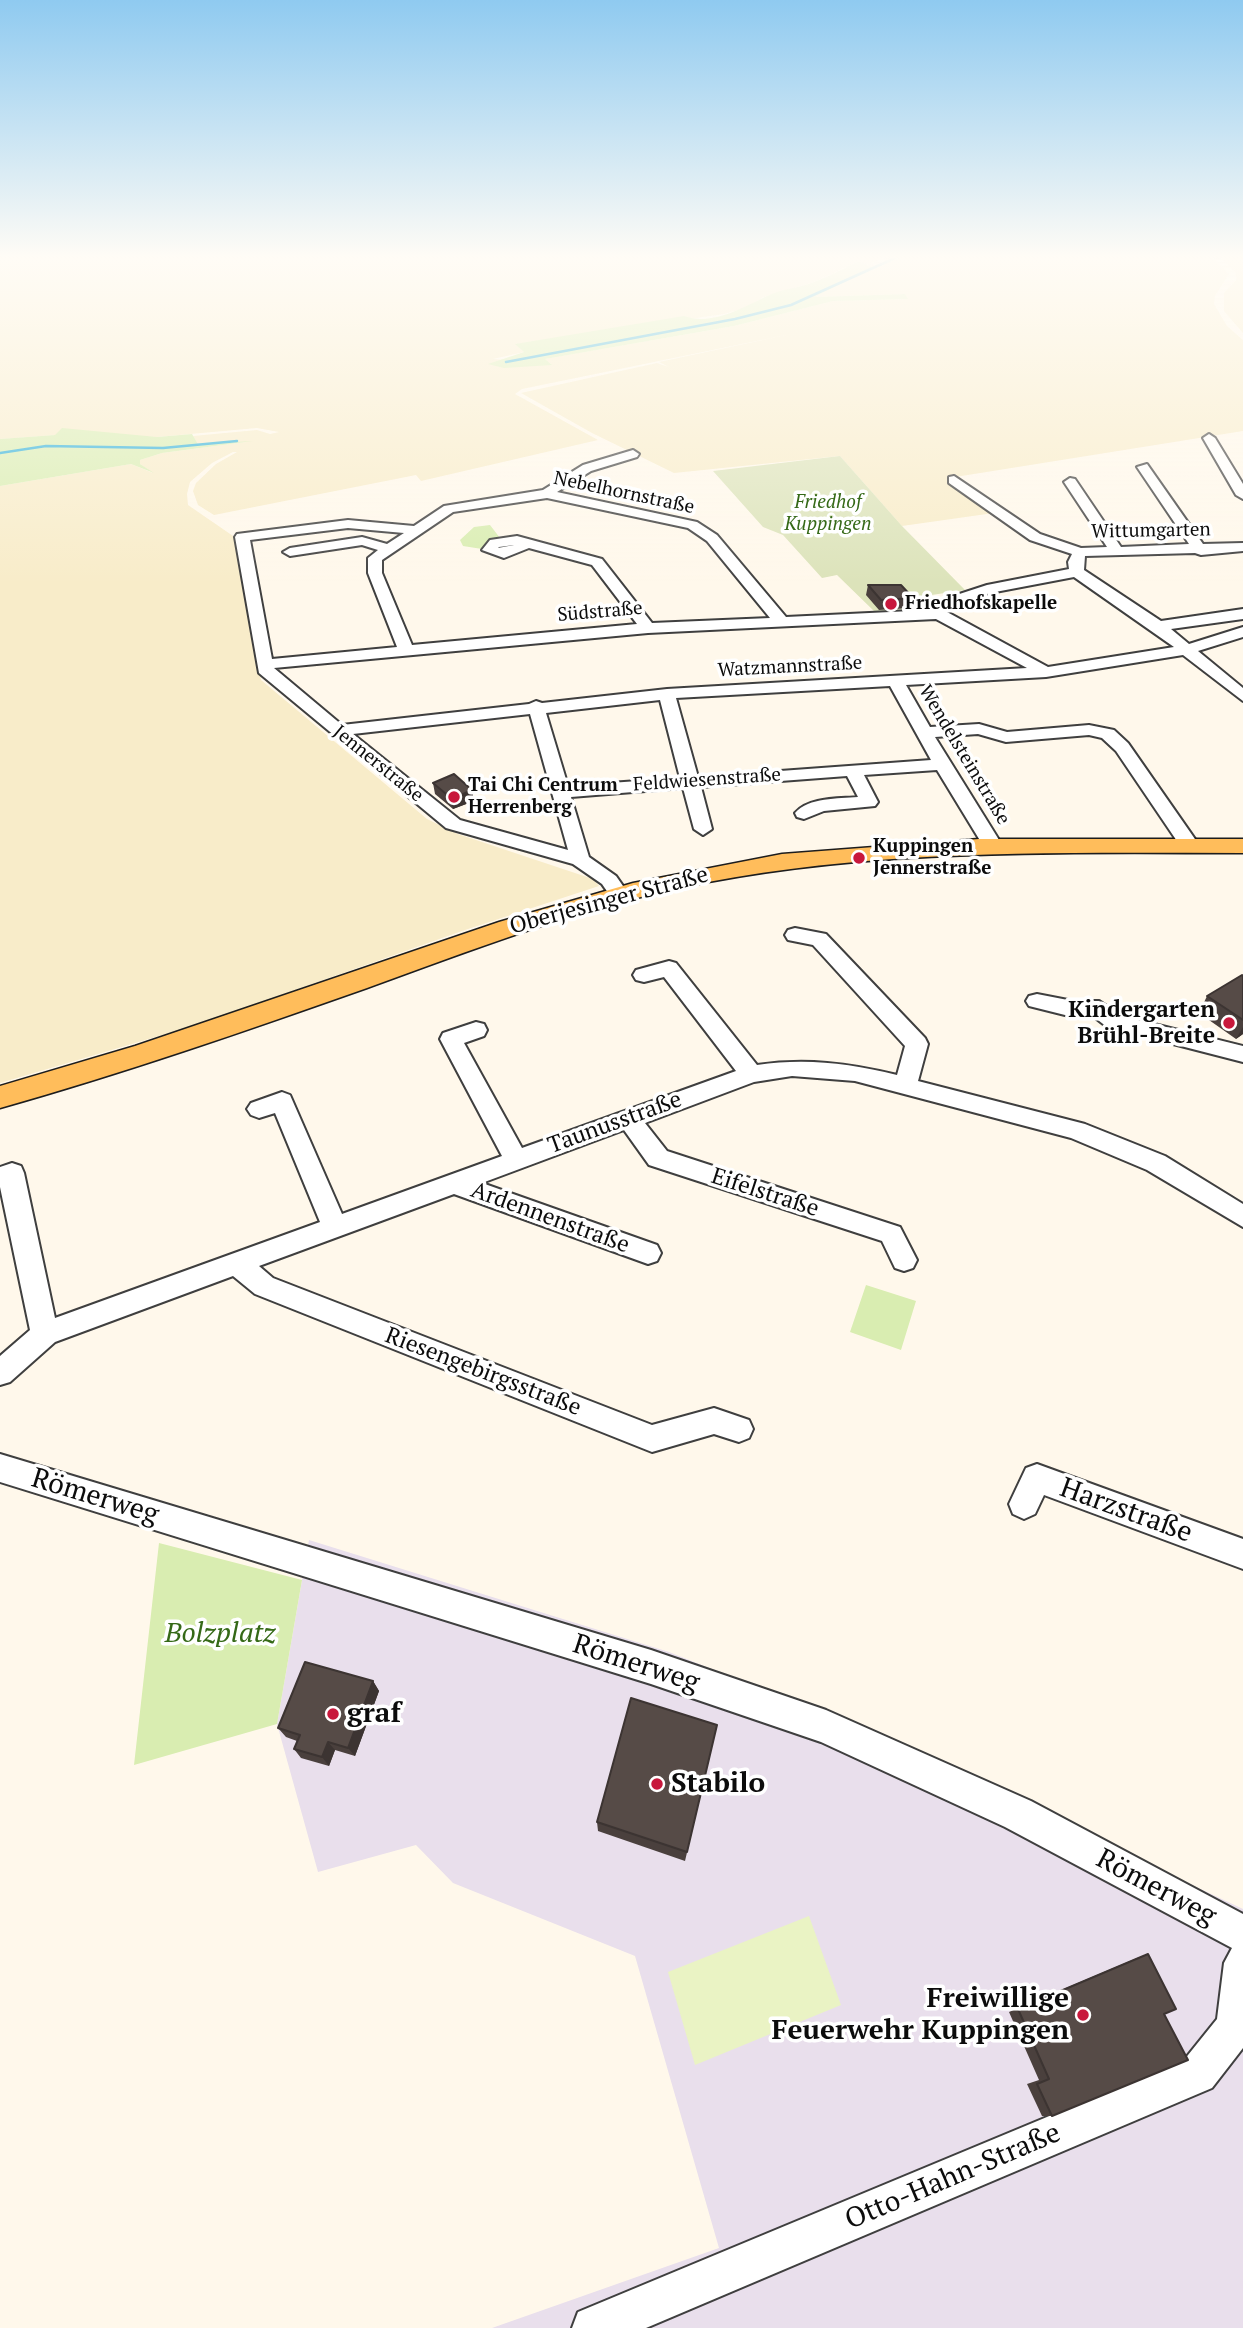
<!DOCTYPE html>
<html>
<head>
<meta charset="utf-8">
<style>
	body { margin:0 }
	canvas { display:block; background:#fff8eb }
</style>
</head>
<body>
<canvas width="1243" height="2328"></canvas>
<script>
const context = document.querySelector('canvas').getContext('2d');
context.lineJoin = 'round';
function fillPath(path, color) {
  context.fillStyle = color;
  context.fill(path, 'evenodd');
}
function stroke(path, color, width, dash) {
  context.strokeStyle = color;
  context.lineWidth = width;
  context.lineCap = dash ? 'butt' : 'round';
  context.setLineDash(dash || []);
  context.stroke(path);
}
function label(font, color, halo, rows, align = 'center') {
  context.font = font + ' "PT Serif",serif';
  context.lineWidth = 7;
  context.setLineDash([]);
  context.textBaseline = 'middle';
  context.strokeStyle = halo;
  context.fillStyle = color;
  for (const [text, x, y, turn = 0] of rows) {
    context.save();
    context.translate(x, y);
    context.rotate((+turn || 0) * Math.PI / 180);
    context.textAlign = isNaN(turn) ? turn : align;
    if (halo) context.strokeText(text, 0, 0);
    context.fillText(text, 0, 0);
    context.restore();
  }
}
const industrial = new Path2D(`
	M309 1540 669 1652 850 1724 1243 1909V2328H492L719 2248 635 1956 453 1883 416 1845 318 1872 277 1724Z`);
const farmland = new Path2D(`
	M0 258H883L870 264 878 267 899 258H1213L1229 274 1215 296 1214 304 1227 326 1243 340V431L949 478 994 513 902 526 840 456 674 473 592 433 521 393 657 363 669 367 659 362 791 334 522 389 515 394 598 440 421 481 416 475 214 515 198 505 193 491 196 483 216 464 237 452H233L212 463 190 482 187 494 188 505 236 538 261 680 427 819 458 834 593 879 599 886 462 931 196 1025 0 1083V486L131 464 153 473 140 464V460L162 453 246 442 198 444 193 436 257 430 270 434 279 432 257 428 157 437 56 435 0 439ZM859 261 872 267 813 297 904 294 907 299 833 301 734 326 544 359 551 364 493 359 524 352 516 344 724 314 745 308 764 297 814 282Z
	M1221 258H1243V333L1224 311V293L1237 279 1235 272Z`);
const green = new Path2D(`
	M859 261 873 268 814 297 905 294 908 299 833 301 734 326 545 359 552 365 504 368 488 364 524 352 515 344 684 316C712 326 742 308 767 296 781 289 799 288 814 282 830 276 844 268 859 261Z
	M62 428 157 437 192 434 198 444 253 441 162 453 140 460V464L154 473 131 464 0 486V439L55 435Z
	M490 525 500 538 482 549 463 546 460 540 474 527Z
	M866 1285 916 1301 901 1350 850 1332Z
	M159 1543 302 1580 277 1724 134 1765Z`);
const cemetery = new Path2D(`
	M840 456 902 526 965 590 918 597 927 606 876 613 837 575 822 578 783 535 763 527 713 471Z`);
const pitch = new Path2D(`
	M809 1916 841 2005 695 2065 668 1972Z`);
const stream = new Path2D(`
	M506 362 735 319 791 305 895 258
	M0 453 46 446 163 448 237 441`);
const minor = new Path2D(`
	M1209 434 1215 438 1243 484V499L1236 495 1203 438Z
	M633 450 639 454 637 457 591 471 557 492 697 522 717 535 786 617 932 610 935 602 987 585 1069 569 1068 562 1072 554 1030 540 949 483V477L954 476 1040 534 1081 548 1107 547 1064 482 1070 478 1075 479 1121 547 1189 544 1137 467 1147 464 1203 544 1243 543V551L1201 555 1195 553 1085 556 1084 570 1161 621 1243 609V619L1171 629 1189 644 1243 627V637L1198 651 1243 688V701L1183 655 1046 677 906 685 930 727 979 724 1007 732 1089 725 1114 730 1128 743 1197 842 1200 846 1197 850H1183L1116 751 1102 738 1089 735 1006 742 978 734 935 737 1004 848 1001 852H987L937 770 864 775 878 802 875 806 824 811 804 819 797 817 795 813C809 797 838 799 858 797L847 776 701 787 712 829 703 835 694 829 683 788 571 797 589 857 616 876 630 896 620 902 613 900 602 884 573 864 446 828 259 673 235 537 237 534 348 520 414 526 444 506 543 490 583 465ZM547 498 688 528 707 541 770 618 652 623 602 559 517 536 490 540 482 550 504 558 529 548 592 565 637 624 412 645 382 573V560L453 512ZM348 528 404 533 387 544 362 537 290 548 283 552 290 556 362 545 378 550 368 558V573L397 647 272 659 250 540ZM514 545 498 548 499 547ZM1074 577 1174 647 1048 667 947 612V608L990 593ZM936 619 1027 668 667 689 542 703 536 701 529 704 342 725 274 668 648 633ZM890 686 931 760 698 777 676 698ZM660 700 680 778 568 786 546 713ZM530 714 568 850 460 820 353 734Z
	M795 928 826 934 925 1038 928 1044 918 1081 1085 1124 1165 1156 1243 1204V1227L1147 1170 1071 1138 855 1081 792 1076 754 1082 645 1123 667 1151 900 1227 917 1260 913 1268 904 1271 895 1268 882 1241 649 1165 624 1130 482 1183 657 1245 661 1253 657 1261 648 1264 454 1194 259 1266 273 1278 652 1425 714 1408 749 1420 753 1429 749 1438 739 1442 714 1434 652 1452 255 1294 233 1276 55 1342 10 1382 0 1385V1356L30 1330 0 1187V1167L12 1163 21 1166 24 1173 55 1318 320 1222 275 1113 259 1118 251 1115 247 1109 251 1103 282 1092 290 1095 342 1214 502 1156 440 1039 443 1033 476 1022 484 1024 487 1030 484 1036 464 1043 522 1148 736 1071 664 977 644 982 636 980 633 975 636 970 669 961 676 963 757 1065C805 1058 849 1063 897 1075L905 1046 813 945 788 940 785 935 788 930Z
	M1037 994 1073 1001H1099L1122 1016 1243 1046V1062L1107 1027 1094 1017H1073L1029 1006 1026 1001 1029 996Z
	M0 1454 651 1650 826 1710 1031 1801 1243 1914V2048L1212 2088 646 2328H572L578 2312 1184 2060 1217 2019 1224 1963 1232 1948 1005 1827 821 1742 651 1684 0 1482Z
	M1037 1464 1243 1539V1569L1044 1495 1035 1514 1024 1519 1013 1514 1009 1504 1026 1468Z`);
const major = new Path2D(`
	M979 839H1243V853C1054 853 865 848 679 888 572 911 469 951 367 988 245 1031 124 1073 0 1108V1086L135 1046 499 922 633 883 782 854Z`);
const wall = new Path2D(`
	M868 585 913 598 911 608 879 610 866 595Z
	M433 783 472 790 474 801 453 809 435 794Z
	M1243 976V1034L1236 1039 1199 1013 1207 996Z
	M373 1681 379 1691 355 1756 335 1750 329 1766 301 1758 294 1749 297 1741 286 1737 278 1728Z
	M717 1725 685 1861 598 1831 597 1822Z
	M1148 1954 1164 2014 1052 2116H1042L1027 2084 1039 2080 1009 2012 1137 1958Z`);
const shadedWall = new Path2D(`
	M472 790 474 801 453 809 452 799Z
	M1243 1027V1034L1236 1039Z
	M373 1681 379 1691 355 1756 348 1748Z
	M328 1742 335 1750 329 1766 322 1757Z`);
const building = new Path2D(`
	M868 585H901L913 598 881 600Z
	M454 774 472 790 452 799 433 783Z
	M1242 975 1243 976V1020L1207 996Z
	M305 1662 373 1681 348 1748 328 1742 322 1757 294 1749 300 1735 278 1728Z
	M631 1698 717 1725 687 1852 597 1822Z
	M1148 1954 1176 2009 1164 2014 1188 2060 1052 2116 1037 2084 1049 2079 1018 2009Z`);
const markers = [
	[891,604,7,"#c8183c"],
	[454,797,7,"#c8183c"],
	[859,858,7,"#c8183c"],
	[1229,1023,7,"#c8183c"],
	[333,1714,7,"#c8183c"],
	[657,1784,7,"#c8183c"],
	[1083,2015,7,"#c8183c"]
];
const farStreetnames = [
	["Nebelhornstraße",624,493,12],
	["Wittumgarten",1151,531,-1],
	["Südstraße",600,612,-5],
	["Watzmannstraße",790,667,-3],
	["Wendelsteinstraße",964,755,59],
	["Jennerstraße",378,764,39],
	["Feldwiesenstraße",707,780,-4]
];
const farParknames = [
	["Friedhof",828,503],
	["Kuppingen",828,525]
];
const farPoinames = [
	["Friedhofskapelle",905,604],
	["Tai Chi Centrum",468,786],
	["Herrenberg",468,808],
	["Kuppingen",873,847],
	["Jennerstraße",873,869]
];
const streetNames = [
	["Oberjesinger Straße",609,901,-15],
	["Taunusstraße",615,1123,-20],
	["Eifelstraße",765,1193,18],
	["Ardennenstraße",550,1218,20],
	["Riesengebirgsstraße",483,1372,21]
];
const poiNames = [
	["Kindergarten",1215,1010],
	["Brühl-Breite",1215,1036]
];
const nearStreetnames = [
	["Römerweg",95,1497,17],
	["Harzstraße",1126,1511,20],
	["Römerweg",636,1664,18],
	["Römerweg",1156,1888,28],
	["Otto-Hahn-Straße",953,2177,-23]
];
const nearParknames = [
	["Bolzplatz",220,1634]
];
const nearPoinames = [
	["graf",347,1714],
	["Stabilo",671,1784],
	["Freiwillige",1069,1999,"right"],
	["Feuerwehr Kuppingen",1069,2031,"right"]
];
fillPath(industrial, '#e9dfec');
fillPath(farmland, '#f8ecc9');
fillPath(green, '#d9edb1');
fillPath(cemetery, '#dce3ba');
fillPath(pitch, '#eaf3c4');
stroke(stream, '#2bafd9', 2.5);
stroke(minor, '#3f3f3f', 4);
stroke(major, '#1d1d1d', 3);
fillPath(minor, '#fff');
fillPath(major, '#ffbd5b');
fillPath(wall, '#4a403d');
fillPath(shadedWall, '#3c3432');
fillPath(building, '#564b47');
stroke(building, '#3c3432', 2);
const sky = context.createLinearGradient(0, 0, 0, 584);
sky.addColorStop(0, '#8fcaf0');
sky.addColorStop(0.44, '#fffcf6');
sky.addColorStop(1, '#fffcf600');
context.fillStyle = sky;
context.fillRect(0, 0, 1243, 584);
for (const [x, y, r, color] of markers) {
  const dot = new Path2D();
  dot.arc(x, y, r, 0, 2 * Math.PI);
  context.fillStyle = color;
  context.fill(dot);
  stroke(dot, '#fff', 2.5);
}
label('19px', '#0c0c0c', '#fff', farStreetnames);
label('italic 19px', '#356917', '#fff', farParknames);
label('bold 19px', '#0c0c0c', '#fff', farPoinames, 'left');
label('23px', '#0c0c0c', '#fff', streetNames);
label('bold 23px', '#0c0c0c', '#fff', poiNames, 'right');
label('28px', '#0c0c0c', '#fff', nearStreetnames);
label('italic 28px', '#356917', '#fff', nearParknames);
label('bold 28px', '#0c0c0c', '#fff', nearPoinames, 'left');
</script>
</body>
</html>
